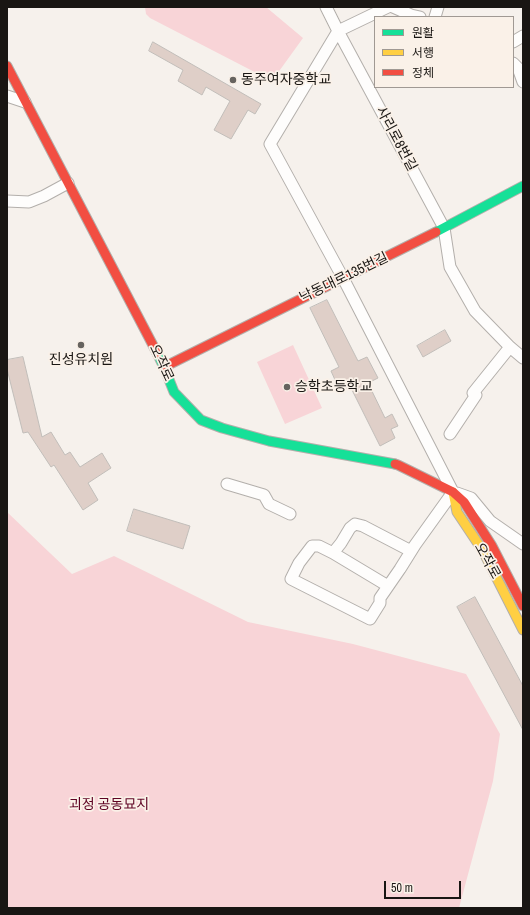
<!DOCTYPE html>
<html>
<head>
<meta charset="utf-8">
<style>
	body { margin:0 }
	#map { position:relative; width:530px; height:915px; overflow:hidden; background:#f6f1ec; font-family:"Archivo Narrow","Noto Sans KR",sans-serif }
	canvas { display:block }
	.frame { position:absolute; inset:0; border:8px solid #191613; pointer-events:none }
	.legend { position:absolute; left:374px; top:16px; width:140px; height:72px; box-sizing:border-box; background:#faf1e8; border:1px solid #a09993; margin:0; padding:5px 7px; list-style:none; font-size:12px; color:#191613 }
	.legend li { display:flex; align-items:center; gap:8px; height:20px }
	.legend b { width:20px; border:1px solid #a09993 }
	.scale { position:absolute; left:384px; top:881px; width:77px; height:18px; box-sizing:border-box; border:2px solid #191613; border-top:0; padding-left:5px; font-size:12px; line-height:14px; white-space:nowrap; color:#191613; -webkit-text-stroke:3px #faf1e8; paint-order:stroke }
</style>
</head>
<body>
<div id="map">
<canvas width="530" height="915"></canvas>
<div class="frame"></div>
<ul class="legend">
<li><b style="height:5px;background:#16e098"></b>원활</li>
<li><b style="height:5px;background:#ffcf43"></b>서행</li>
<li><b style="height:5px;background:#f24e42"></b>정체</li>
</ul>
<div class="scale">50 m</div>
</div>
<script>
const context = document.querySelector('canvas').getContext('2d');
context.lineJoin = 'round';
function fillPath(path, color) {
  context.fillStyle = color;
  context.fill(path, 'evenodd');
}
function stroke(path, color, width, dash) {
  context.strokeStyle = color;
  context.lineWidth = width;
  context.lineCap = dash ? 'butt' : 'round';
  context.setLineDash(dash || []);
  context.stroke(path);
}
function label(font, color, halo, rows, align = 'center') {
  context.font = font + ' "Archivo Narrow","Noto Sans KR",sans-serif';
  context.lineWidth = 3.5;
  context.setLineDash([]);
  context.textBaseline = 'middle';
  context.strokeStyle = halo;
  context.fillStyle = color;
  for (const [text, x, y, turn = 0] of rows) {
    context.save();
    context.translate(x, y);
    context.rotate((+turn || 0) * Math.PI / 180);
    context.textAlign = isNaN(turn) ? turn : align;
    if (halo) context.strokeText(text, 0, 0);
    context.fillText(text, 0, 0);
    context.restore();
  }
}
const green = new Path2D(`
	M145 7H266L303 38 272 81 150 18 146 14Z
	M293 345 322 408 285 424 257 362Z
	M7 512 72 574 114 556 248 622 353 644 466 674 500 734 493 781 459 908H7Z`);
const building = new Path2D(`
	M153 42 261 104 255 114 248 110 231 139 214 130 230 101 206 87 202 95 178 81 183 70 149 51Z
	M327 300 358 361 367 357 378 378 368 383 385 418 392 414 398 426 391 429 395 438 380 446 350 386 340 391 331 371 339 367 310 308Z
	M445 330 451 341 423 357 417 346Z
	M23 357 42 437 51 432 65 455 70 452 80 467 102 453 111 468 88 483 98 500 83 510 54 465 51 467 28 432 23 433 7 369V360Z
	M134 509 190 526 183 549 127 531Z
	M475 597 523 686V730L457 607Z`);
const street = new Path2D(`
	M326 7 338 31 444 228 450 267 475 311 510 347 523 358
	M388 7 338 31 270 144 343 278 453 492
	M393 7 411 15 420 17
	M435 17 438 7
	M513 42 523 36
	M513 63 518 68 523 82
	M7 96 25 102
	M7 201 29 202 44 196 68 183
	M450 434 476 395 473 393 510 347
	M227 484 264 495 269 504 290 514
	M457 493 471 498 490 521 523 544
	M333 553 341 543 350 528 355 524 363 526 411 551
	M388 586 333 553 319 546H312L299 563 291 579 370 619 380 603V598L400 569 415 545 453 492`);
const fast = new Path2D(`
	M436 232 523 186
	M157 353 164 367 174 392 201 420 222 428 269 441 395 464`);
const slow = new Path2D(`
	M453 492 457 512 483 551 523 630`);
const jam = new Path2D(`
	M7 66 157 353
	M164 367 436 232
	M395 464 398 465 453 492 464 502 492 546 523 606`);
const markers = [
	[233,80,4,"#66635f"],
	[81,345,4,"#66635f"],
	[287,387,4,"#66635f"]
];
const poiNames = [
	["동주여자중학교",241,80],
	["진성유치원",81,360,"center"],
	["승학초등학교",295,387]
];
const streetNames = [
	["사리로8번길",396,139,62],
	["낙동대로135번길",344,278,-26],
	["오작로",161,363,65],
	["오작로",487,561,61]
];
const parkNames = [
	["괴정 공동묘지",109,805]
];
fillPath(green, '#f8d4d7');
fillPath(building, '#dfcfc8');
stroke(building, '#c1bdb9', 1);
stroke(street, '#b3afab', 13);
stroke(fast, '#b3afab', 11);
stroke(slow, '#b3afab', 11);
stroke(jam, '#b3afab', 11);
stroke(street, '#fefdfc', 11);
stroke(fast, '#16e098', 9);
stroke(slow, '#ffcf43', 9);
stroke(jam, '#f24e42', 9);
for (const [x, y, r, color] of markers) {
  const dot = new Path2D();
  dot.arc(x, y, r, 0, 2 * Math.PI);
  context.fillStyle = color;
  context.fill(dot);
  stroke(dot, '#faf1e8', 1.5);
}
label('14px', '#191613', '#faf1e8', poiNames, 'left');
label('14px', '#191613', '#faf1e8', streetNames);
label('14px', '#5f0323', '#faf1e8', parkNames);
</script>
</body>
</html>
